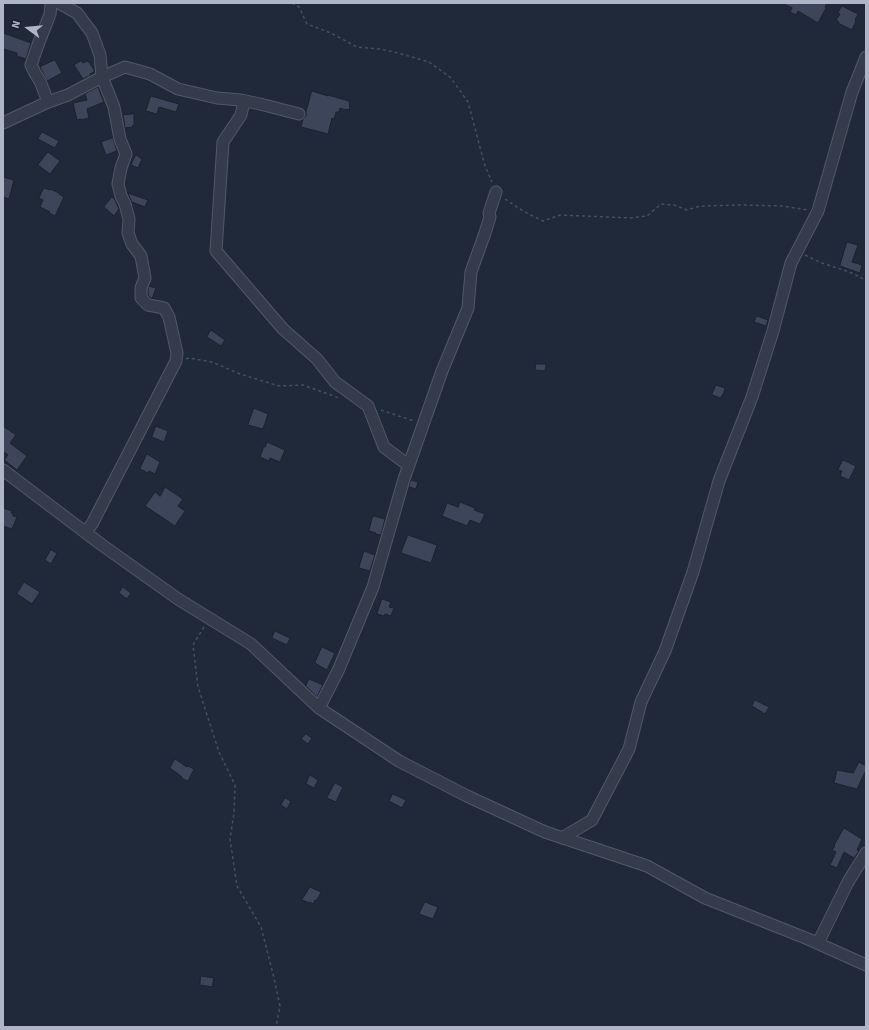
<!DOCTYPE html>
<html>
<head>
<meta charset="utf-8">
<style>
	body { margin:0 }
	#map { position:relative; width:869px; height:1030px; overflow:hidden; background:#20293a; font-family:"Source Sans 3",sans-serif }
	canvas { display:block }
	.frame { position:absolute; inset:0; border:4px solid #aeb5c6; pointer-events:none }
	.north { position:absolute; left:8px; top:8px; width:40px; height:40px; -webkit-text-stroke:3px #19202e; paint-order:stroke; rotate:286deg; font-size:11px; font-weight:700; line-height:16px; text-align:center; color:#aeb5c6 }
	.north::after { content:''; display:block; margin:auto; width:14px; height:18px; background:#aeb5c6; clip-path:polygon(50% 0,100% 100%,50% 72%,0 100%) }
</style>
</head>
<body>
<div id="map">
<canvas width="869" height="1030"></canvas>
<div class="frame"></div>
<div class="north">N</div>
</div>
<script>
const context = document.querySelector('canvas').getContext('2d');
context.lineJoin = 'round';
function fillPath(path, color) {
  context.fillStyle = color;
  context.fill(path, 'evenodd');
}
function stroke(path, color, width, dash) {
  context.strokeStyle = color;
  context.lineWidth = width;
  context.lineCap = dash ? 'butt' : 'round';
  context.setLineDash(dash || []);
  context.stroke(path);
}
const building = new Path2D(`
	M781 3H827L825 7 826 8 818 23 798 11 796 15 790 12 792 8Z
	M842 6 858 14 855 20 856 21 852 30 838 23 839 22 836 20 840 14 838 13Z
	M3 33 31 43 26 59 17 56V53L3 49Z
	M55 60 62 73 47 81 40 67Z
	M81 61 83 63 87 61 88 62H89L94 70V72L90 74 91 75 83 79 74 65Z
	M98 87 104 102 87 109 89 118 81 120V119L77 120 73 103 87 100 85 94Z
	M312 91 328 96V95L349 101 350 110 347 109 346 110 340 108 339 112H336L334 119 332 118 328 134 301 127 303 119 306 116V112Z
	M151 96 179 104 176 112 159 107 157 114 146 111Z
	M134 114V125L132 126 133 127 125 128 123 115Z
	M42 132 59 141 55 148 38 139Z
	M113 138 117 151 106 155 101 142Z
	M48 152 60 161 50 174 38 165Z
	M136 155 142 159 138 168 131 165Z
	M3 177 14 180 9 199 3 197Z
	M44 188 50 190V189L59 193V194L64 197 55 216 49 213 50 212 40 207 43 200 39 198Z
	M128 193 148 200 145 207 132 202Z
	M112 197 115 200 119 209 114 216 104 207Z
	M847 242 858 245 852 262 862 265 860 273 840 266Z
	M149 286 156 288 152 299 148 295V289Z
	M757 316 768 320 766 326 754 322Z
	M211 330 225 340 221 346 207 337Z
	M536 364H546L545 371 535 370Z
	M716 385 725 388 723 395H722L721 398 712 395Z
	M254 408 268 414 263 429 248 425Z
	M3 426 16 435 10 443 27 456 17 470 4 460 8 455 4 452H3Z
	M156 426 168 431 164 442 152 437Z
	M267 442 285 450 280 462 270 458 269 461 260 457 264 446 265 447Z
	M147 454 160 462 155 474 149 471 148 473 140 469Z
	M843 460 856 466 849 480 840 476 842 471 838 470Z
	M411 480 418 482 416 489 409 487Z
	M165 487 183 499 178 506 185 511 175 526 145 506 155 492 160 496Z
	M460 502 475 508 474 510 485 514 480 524 470 520 467 526 442 516 447 503 458 507Z
	M3 508 12 511 11 513 13 514V516L17 517 12 529 3 526Z
	M373 516 385 519 381 535 375 534 376 533 369 531Z
	M408 535 437 545 431 563 401 553Z
	M51 550 57 553 51 564 45 560Z
	M364 551 375 555 370 571 359 568Z
	M24 582 40 592 32 604 17 594Z
	M123 587 131 593 127 599 119 593Z
	M382 599 391 602 389 607 394 608 391 616 385 614 384 616 377 614Z
	M275 631 290 638 287 645 272 638Z
	M322 647 335 653 327 670 315 663Z
	M309 679 323 685 317 697 306 686Z
	M755 700 769 707 765 714 752 706Z
	M306 734 312 738 308 744 301 739Z
	M175 759 187 767 188 766 194 769 188 781 181 778 182 777 170 768Z
	M859 762 866 766V770L857 789 834 783 837 770 853 773Z
	M310 775 318 780 314 788 306 784Z
	M335 783 343 787 336 802 327 798Z
	M393 794 406 800 402 808 389 801Z
	M285 798 291 801 287 809 281 805Z
	M844 828 862 839 857 850 859 851 854 858 844 852 837 868 830 865 836 852 832 850 835 846H834Z
	M310 887 321 892 317 900H315L313 904 310 902V903L302 900Z
	M425 902 438 907 433 919 419 914Z
	M201 976 214 978 212 987 200 985Z`);
const path = new Path2D(`
	M292 3 299 7 307 24 331 33 357 47 380 49 398 53 429 62 451 78 468 102 485 166 492 182
	M505 199 523 211 543 221 560 215 630 218 647 216 661 204 674 205 687 210 700 206 743 205 782 206 808 210
	M805 255C811 258 817 261 822 263 838 269 852 271 866 281
	M186 359 189 358 212 362 240 374 279 386 303 385 339 398
	M381 410 414 421
	M204 627 193 645 198 687 219 752 235 785 234 813 230 839 237 886 261 927 274 978 280 1006 276 1027`);
const street = new Path2D(`
	M59 3 77 13 92 33 100 55 102 77 114 107 120 139 126 154 121 168 118 184 121 196 125 204 129 219 128 233 132 244 141 256 145 278 141 288V298L148 305 164 308 169 317 177 353 176 361 92 524 85 532
	M244 101 241 115 223 142 216 251 283 329 317 359 335 382 368 406 384 447 408 465
	M48 102 40 81 35 73 31 65 39 42 47 22 50 14 51 5 53 3
	M3 123 48 102 68 95 102 77 125 67 150 74 178 89 217 98 241 100 260 104 299 114
	M3 470 102 545 178 599 251 644 319 708 399 761 467 796 545 832 647 866 705 898 808 939 866 965
	M319 708 338 671 373 587 404 479 442 371 468 308 471 272 485 233 490 217 489 213 496 192
	M562 838 592 820 629 749 641 702 665 651 693 572 719 481 752 397 773 331 791 263 818 211 852 92 866 57
	M818 943 848 882 866 853`);
fillPath(building, '#3c455a');
stroke(building, '#1b2230', 1);
stroke(street, '#515868', 13);
stroke(path, '#405358', 1.5, [3, 3]);
stroke(street, '#343b4a', 11);
</script>
</body>
</html>
